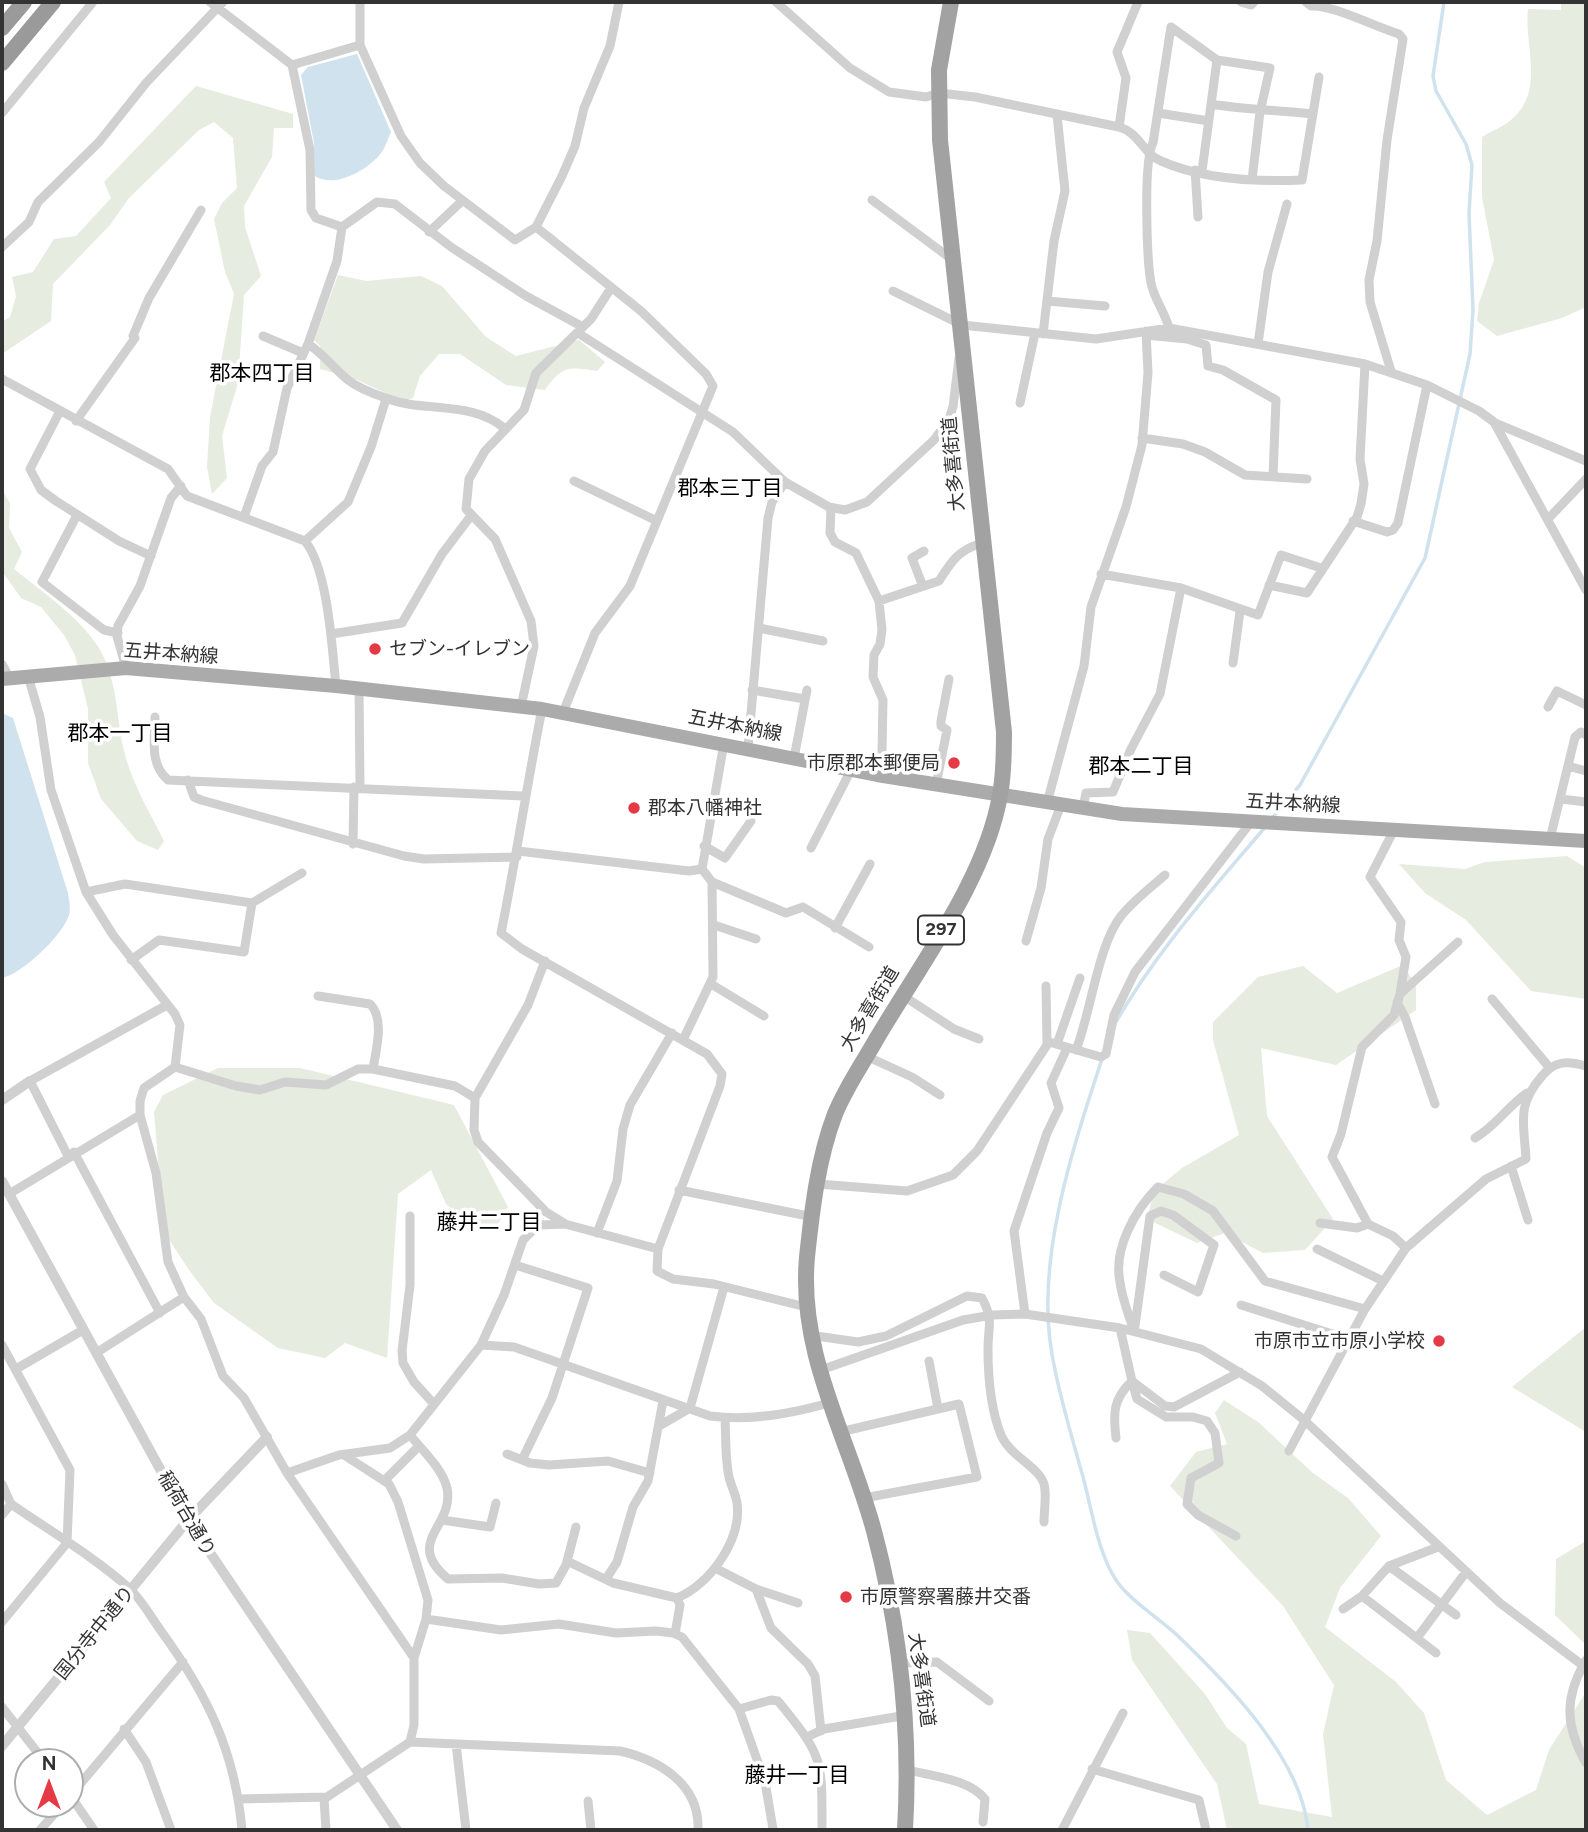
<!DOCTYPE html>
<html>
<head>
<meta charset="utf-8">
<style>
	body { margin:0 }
	#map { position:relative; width:1588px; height:1832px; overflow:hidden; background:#fff; font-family:Figtree,sans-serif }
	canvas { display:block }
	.frame { position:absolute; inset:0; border:4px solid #333; pointer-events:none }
	.north { position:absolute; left:14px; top:1748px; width:70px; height:70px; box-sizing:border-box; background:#fff; border:2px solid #adadad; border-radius:50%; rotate:0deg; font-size:19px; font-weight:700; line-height:28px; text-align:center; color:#333 }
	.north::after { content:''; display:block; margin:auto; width:24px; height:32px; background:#e63946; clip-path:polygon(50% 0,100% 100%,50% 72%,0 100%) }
</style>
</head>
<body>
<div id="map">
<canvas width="1588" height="1832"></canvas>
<div class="frame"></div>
<div class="north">N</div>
</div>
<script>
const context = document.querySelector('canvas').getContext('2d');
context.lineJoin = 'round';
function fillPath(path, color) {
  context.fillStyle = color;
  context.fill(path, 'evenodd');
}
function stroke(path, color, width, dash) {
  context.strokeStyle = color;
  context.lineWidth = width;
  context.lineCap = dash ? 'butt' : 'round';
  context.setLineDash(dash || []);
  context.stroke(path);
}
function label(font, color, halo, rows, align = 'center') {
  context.font = font + ' Figtree,"Noto Sans JP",sans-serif';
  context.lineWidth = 7;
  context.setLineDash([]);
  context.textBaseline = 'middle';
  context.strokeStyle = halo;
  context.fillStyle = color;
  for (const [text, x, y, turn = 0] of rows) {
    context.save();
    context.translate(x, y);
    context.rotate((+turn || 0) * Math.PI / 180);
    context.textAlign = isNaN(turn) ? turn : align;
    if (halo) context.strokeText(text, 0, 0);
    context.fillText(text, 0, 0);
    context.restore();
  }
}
const green = new Path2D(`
	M1561 2H1586V307L1562 318 1497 336 1477 321 1479 303 1494 260 1482 197V137C1491 131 1503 127 1511 120 1546 91 1524 47 1528 9L1561 10Z
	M196 86 293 114V128H274L272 157 244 206 245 227 261 276 244 295 238 383 222 436 227 478 212 494 207 467 210 417 234 294 225 272 214 219 222 203 237 188 233 138 214 122 199 130 129 198 110 225 53 284 51 321 2 354V322L10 317 16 296 12 277 33 272 54 239 76 236 111 198 104 182Z
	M338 275 366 281 421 276 442 286 486 337 516 356 579 340 605 362 597 371C568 367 563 365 545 390L506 385 460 354H439L420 376 413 398 403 401 355 379 320 369V346L314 340Z
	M2 490 10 503 9 528 22 552 14 569C42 592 76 614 97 645 117 676 116 712 123 747 130 780 149 811 164 841L158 850 137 841 101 799 88 763V709L75 655 64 635 41 607 21 598 2 571Z
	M1567 856 1586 868V999L1531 991 1466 920 1425 893 1399 864 1465 869 1485 862Z
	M1403 965 1416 985V1010L1336 1065 1261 1048 1267 1116 1333 1219 1305 1250 1263 1253 1225 1233 1197 1243 1147 1219 1154 1191 1182 1168 1239 1135 1213 1040V1022L1258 977 1303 966 1337 993Z
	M218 1068H300L454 1105 508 1207 498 1224 470 1225 446 1204 431 1170 398 1194 387 1358 345 1343 325 1358 278 1348 214 1303 189 1270 164 1232 154 1112 163 1095Z
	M1586 1327V1432L1512 1387Z
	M1224 1400 1258 1422 1313 1473 1348 1498 1381 1536 1340 1588 1325 1627 1396 1682 1424 1713 1446 1780 1487 1815 1536 1790 1549 1750 1586 1692V1830H1227L1217 1784 1132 1660 1127 1630 1150 1633 1205 1694 1227 1728 1246 1744 1259 1804 1332 1817 1323 1734 1334 1685 1283 1606 1170 1486 1196 1452 1227 1444 1215 1413Z
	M1586 1541V1645L1555 1615 1556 1559Z`);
const water = new Path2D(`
	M357 54 391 132C388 138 386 147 381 153 368 170 335 189 315 176L314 143 301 75 308 67Z
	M2 713 13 718 68 893C69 899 71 909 69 915 63 935 22 974 2 978Z`);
const stream = new Path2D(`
	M1273 817 1300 785 1425 558 1470 354 1473 310 1469 213 1472 165 1466 144 1436 91 1433 76 1444 2
	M1116 1022C1157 950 1213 889 1266 826
	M1102 1059C1073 1147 1035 1261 1052 1354 1059 1396 1072 1437 1083 1477 1092 1510 1098 1555 1118 1583 1133 1603 1159 1618 1178 1636 1227 1683 1302 1759 1308 1830`);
const minor = new Path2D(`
	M210 2 292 65 310 150 311 210 316 218 342 227
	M360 2V45L401 136 420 163 444 186 515 240 536 227 562 176 575 146 584 108 610 46 619 2
	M776 2 850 68 889 92 926 97 939 93 975 97 1119 127C1140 133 1142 153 1161 161 1204 180 1257 182 1302 180L1319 77
	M1241 2 1251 5 1254 2
	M1306 2 1311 6C1331 4 1376 27 1399 34L1403 39 1387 140 1377 241 1369 280 1370 302 1391 371
	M292 65 360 45
	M1211 104C1246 110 1278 110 1313 114
	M2 113 93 2
	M1158 113 1209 121
	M1119 127 1126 78 1117 52 1138 2
	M1195 170 1198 217
	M1202 171 1217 60
	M872 200 954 261
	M536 227 641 311 706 374 713 386 630 586 595 633 562 715
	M429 232 462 201
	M2 247 29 222 38 202 99 142 146 83 223 2
	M893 291 962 325 1096 339 1169 328 1365 364 1427 385 1479 411 1494 422 1586 590
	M1047 301 1105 306
	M1169 328C1165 312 1154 299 1151 283 1147 261 1143 160 1153 143L1171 27 1217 60 1270 68 1260 112 1252 180
	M578 333 733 432 785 482 829 507 845 510 867 502 934 440 949 419 953 407 959 358
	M1043 334 1054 241 1065 191 1057 115
	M1146 335 1187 339 1206 345 1208 366 1223 370 1276 400 1273 476
	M133 336 149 298 201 210
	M263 336 303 353
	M308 344C324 354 333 368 348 380 357 387 374 394 386 398 423 413 471 400 504 428
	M1258 344 1268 272 1287 204
	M2 379 168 469 187 496 305 541C328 569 332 648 336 686
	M1020 403 1035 333
	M60 411 30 469 41 490 56 501 119 541 151 556
	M76 421 135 338
	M1495 423 1586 461
	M1142 438 1183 444 1205 452 1245 475 1307 479
	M574 481 657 521
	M831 508 830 533 835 542 856 553 879 601 882 630 880 644 874 655 873 677 883 700 882 751 877 775
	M77 515 42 582 104 630 118 633
	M244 517 262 466 273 452 287 388 308 344 337 261 342 227 377 202 395 204 451 247 526 296 583 327
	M1548 519 1586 479
	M1353 521 1387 532 1393 530 1398 523 1427 385
	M305 541 348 502 371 447 386 399
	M1101 574 1181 588 1258 615 1281 555 1321 568
	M922 584 912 558 924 551
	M1269 585 1307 593 1357 517 1361 504 1364 484 1360 459 1365 364
	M879 601 939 581C952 560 959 550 982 543
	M759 628 823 641
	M331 634 402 623 442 554 470 517
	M1233 663 1240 611
	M2 664 9 677
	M126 668 117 636 118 626 140 586 171 498 181 486
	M28 676 40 717 51 790 86 892 113 935 175 1014 180 1025 175 1067
	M359 689 360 787
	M752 690 805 699
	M521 707 534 646 531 621 495 539 466 509 469 479 485 451 524 410 536 373 591 319 611 288
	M1548 707 1557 691 1586 705
	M542 709C527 784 516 859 501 933L522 949 707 1054 722 1074 720 1086 658 1249 657 1271 673 1279 714 1284 806 1307
	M155 717C155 739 149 764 168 780L523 796
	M748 748 768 518 772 502 785 482
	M794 758 807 690
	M1568 766 1586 771
	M188 780 194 797 201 800 404 856 424 859 517 857
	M936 785 947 730 941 726V721L949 679
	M1561 799 1586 802
	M1047 803 1084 666 1091 607 1126 507 1142 445 1148 373 1146 331
	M1083 808 1086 793 1113 792 1131 749 1160 694 1181 588
	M1395 828 1370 877 1401 922 1399 940 1406 957 1400 994 1394 1015 1362 1047 1341 1134 1332 1157 1368 1224 1393 1236 1406 1248
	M1550 839 1575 737 1581 732 1586 735
	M353 844 354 787
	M704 846 725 858 751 821
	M811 848 851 770
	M518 851 689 871 702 869
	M702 869 724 743
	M712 882 786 913 803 907 869 947
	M86 892 125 884 252 903 302 873
	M714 925 756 939
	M835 928 870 864
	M1026 941 1041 888 1048 839 1061 805
	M131 960 159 940 244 952 252 903
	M545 961 528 1005 475 1098 474 1130 478 1142 546 1212 564 1223
	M711 984 764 1016
	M1046 986 1047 1043
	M1400 994 1458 942
	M902 995 954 1029 979 1039
	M318 996 370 1004C385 1018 376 1050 373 1069
	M1492 999 1549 1067
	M1397 1002 1405 1017 1435 1104
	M683 1040 713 977 712 882 702 869
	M1057 1044 1080 978
	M1076 1050C1091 1012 1098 945 1121 916 1133 901 1150 888 1165 875
	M866 1056 912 1077 940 1095
	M1475 1138C1496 1126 1507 1107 1527 1093
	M74 1152 160 1313
	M68 1156 30 1081 167 1005
	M1511 1166 1528 1220
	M818 1184 907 1191 953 1175 977 1151 1049 1042 1101 1057 1106 1054 1114 1015 1135 972 1251 822
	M679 1190 813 1217
	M9 1194 140 1115
	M410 1216V1285L402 1351 403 1363 414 1382 433 1403
	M1320 1223 1357 1228 1368 1224
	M597 1233 617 1181 623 1129 630 1105 672 1033
	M1317 1249 1383 1281
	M515 1265 588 1288 552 1398 522 1460
	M1241 1305 1348 1339
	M1025 1314 1014 1231 1047 1133 1059 1108 1051 1083 1067 1048
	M1135 1326 1150 1216 1161 1211 1173 1215 1214 1245 1198 1292 1164 1275
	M1120 1328 1132 1381 1165 1406 1174 1407 1240 1372
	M1134 1331C1129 1315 1122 1299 1120 1282 1113 1249 1135 1210 1158 1187L1184 1194 1213 1211 1265 1281 1365 1309
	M809 1335 858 1342 886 1336 967 1296 982 1298C994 1321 988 1325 988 1349 988 1376 991 1410 1001 1435 1010 1456 1039 1467 1044 1484 1047 1494 1044 1510 1044 1522
	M2 1345 70 1470 67 1543 2 1622
	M481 1345 514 1347 710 1416C751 1421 790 1414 829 1403
	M96 1353 184 1297
	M929 1361 938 1409
	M16 1369 83 1330
	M818 1371 963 1320 992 1315 1025 1314 1120 1328 1201 1349 1262 1386 1304 1420 1500 1603 1586 1668
	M659 1426 690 1408 724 1287
	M840 1432 959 1404 977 1477 864 1498
	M410 1435C422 1450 442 1468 447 1488 455 1527 403 1541 448 1579L502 1578 539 1584 556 1583 566 1565 576 1527
	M1116 1438C1113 1413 1113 1399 1132 1381L1137 1399 1166 1417H1193L1207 1421 1215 1433 1219 1463 1191 1478 1187 1504 1198 1515 1236 1536
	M1289 1451 1365 1309 1406 1248 1486 1179 1526 1159C1524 1122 1516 1106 1542 1076 1555 1060 1568 1061 1586 1066
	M507 1454 530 1463 549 1465 608 1461 650 1473
	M344 1455 389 1484 398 1502 428 1600 426 1619 414 1658V1725L410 1742
	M287 1473 339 1455 390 1448 410 1435 481 1345 504 1295 523 1240 538 1225 565 1224 658 1249
	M384 1481 419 1446
	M2 1484 11 1504C50 1531 93 1556 129 1588 141 1599 151 1617 161 1631 207 1694 235 1751 242 1830
	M2 1515 11 1504
	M442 1520 490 1527 496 1503
	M567 1561 613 1583 677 1598C710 1585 742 1539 737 1503 736 1495 731 1486 729 1477 725 1458 726 1437 725 1418
	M1389 1566 1456 1615
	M717 1569 756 1589 771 1628 808 1664 815 1676 821 1731
	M606 1579 617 1562 633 1507 648 1481 663 1401
	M756 1589 798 1603
	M1362 1596 1436 1653
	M1343 1609 1362 1596 1389 1566 1438 1547
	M426 1619 501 1630 559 1624 616 1633 656 1631 673 1633 682 1637 739 1709 765 1782 773 1829
	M675 1634 680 1605 677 1598
	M1417 1638 1466 1572
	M414 1658 287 1473 244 1398 223 1376 201 1319 184 1297 168 1262 156 1173 140 1115V1101L144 1088 175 1067 236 1086 260 1090 285 1082 326 1085 358 1069H373L455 1086 475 1098
	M1586 1660C1564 1698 1565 1726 1586 1763
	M900 1663 937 1662 989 1701
	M2 1707 45 1762
	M739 1709 771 1700 778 1701C824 1757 822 1760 822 1830
	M124 1729 146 1762 171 1830
	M807 1737 824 1729 907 1715
	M456 1744 466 1830
	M1092 1769 1199 1800 1206 1830
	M908 1770C932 1776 969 1779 985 1799L983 1822
	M70 1795 94 1830
	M70 1796 183 1662
	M324 1798 326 1830
	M239 1799 327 1797 410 1742 620 1751C659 1760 700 1784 698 1830
	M588 1801 591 1830
	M40 1830 63 1804
	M1062 1830 1123 1713`);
const tertiary = new Path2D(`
	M2 1100 30 1081
	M2 1181 188 1520 397 1830
	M2 1746 188 1520 267 1437`);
const primary = new Path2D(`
	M2 679 126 668 336 686 542 709 877 775 1122 814 1586 841`);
const trunk = new Path2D(`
	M905 1830C911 1729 900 1629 874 1531 849 1438 798 1355 807 1257 812 1210 818 1158 835 1114 846 1087 863 1063 877 1038 920 965 986 878 1000 795 1004 774 1004 753 1004 732L940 140 939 70 951 2`);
const motorway = new Path2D(`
	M2 28 24 2
	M2 63 53 2`);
const markers = [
	[375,649,7,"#e63946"],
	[954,763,7,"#e63946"],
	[634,808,7,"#e63946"],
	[1439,1341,7,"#e63946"],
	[846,1597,7,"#e63946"]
];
const shields = [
	[941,930,46]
];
const shieldNames = [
	["297",941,930]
];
const streetNames = [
	["大多喜街道",954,464,-95],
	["五井本納線",171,654,4],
	["五井本納線",735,726,11],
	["五井本納線",1293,804,3],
	["大多喜街道",870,1009,-59],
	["稲荷台通り",186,1514,60],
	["国分寺中通り",95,1633,-51],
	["大多喜街道",921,1680,82]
];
const poiNames = [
	["セブン-イレブン",389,649],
	["市原郡本郵便局",940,763,"right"],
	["郡本八幡神社",648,808],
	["市原市立市原小学校",1425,1341,"right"],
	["市原警察署藤井交番",860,1597]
];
const neighbourhoodNames = [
	["郡本四丁目",262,374],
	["郡本三丁目",730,489],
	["郡本一丁目",120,734],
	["郡本二丁目",1141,767],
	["藤井二丁目",489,1223],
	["藤井一丁目",797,1776]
];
fillPath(green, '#e6ecdf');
fillPath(water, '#cfe2ee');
stroke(stream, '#cfe2ee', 3.5);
stroke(minor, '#d0d0d0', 9);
stroke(tertiary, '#d0d0d0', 10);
stroke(primary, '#ababab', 14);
stroke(trunk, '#a2a2a2', 16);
stroke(motorway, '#9a9a9a', 16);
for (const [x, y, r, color] of markers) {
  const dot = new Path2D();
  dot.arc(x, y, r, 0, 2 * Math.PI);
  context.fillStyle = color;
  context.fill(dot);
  stroke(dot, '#fff', 2.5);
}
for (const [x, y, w] of shields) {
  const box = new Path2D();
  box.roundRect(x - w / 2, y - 14.5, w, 29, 5);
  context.fillStyle = '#fff';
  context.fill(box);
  stroke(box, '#333', 2);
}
label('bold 18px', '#333', null, shieldNames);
label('19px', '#333', '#fff', streetNames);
label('19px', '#333', '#fff', poiNames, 'left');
label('21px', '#000', '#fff', neighbourhoodNames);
</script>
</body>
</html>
